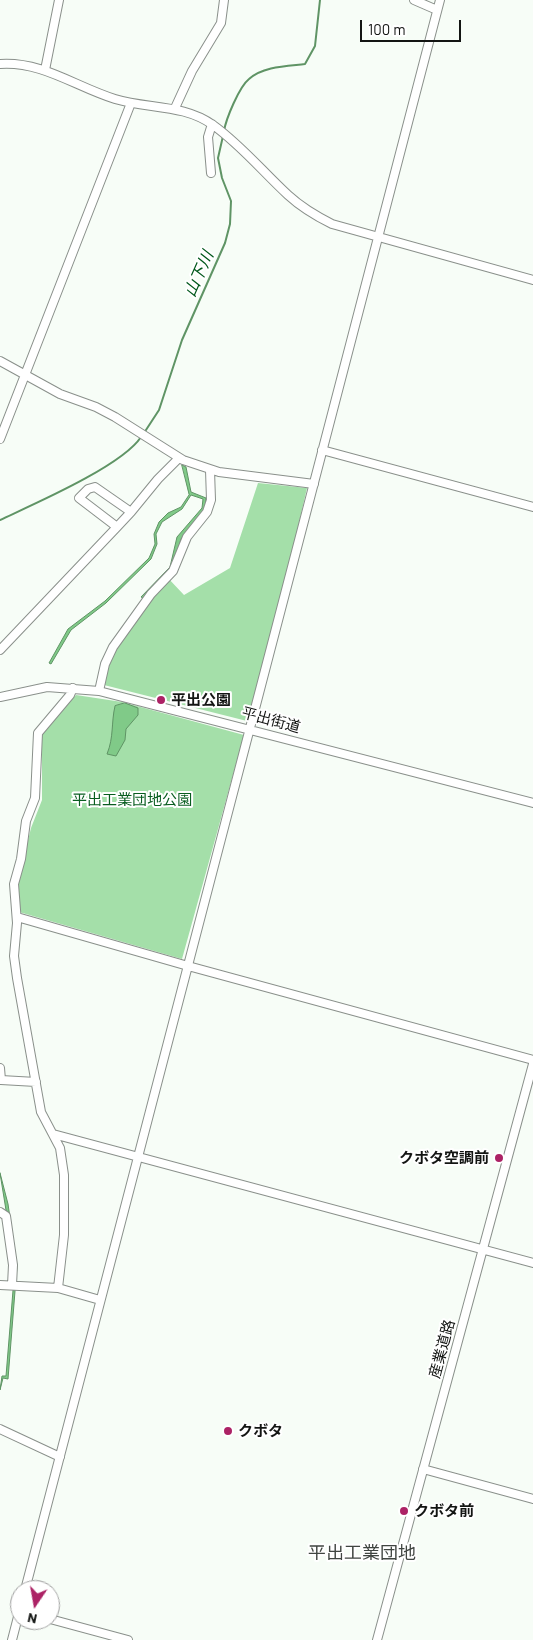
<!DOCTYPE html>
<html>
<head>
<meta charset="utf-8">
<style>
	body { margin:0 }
	#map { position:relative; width:533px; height:1640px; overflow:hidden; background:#f7fdf7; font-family:Barlow,sans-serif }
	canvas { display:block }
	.north { position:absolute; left:10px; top:1580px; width:50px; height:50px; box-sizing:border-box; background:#fff; border:1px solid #a1a1a1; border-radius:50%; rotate:192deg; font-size:14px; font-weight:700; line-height:20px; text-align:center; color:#131513 }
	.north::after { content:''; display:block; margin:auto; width:18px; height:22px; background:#ac2265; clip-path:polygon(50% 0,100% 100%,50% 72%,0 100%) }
	.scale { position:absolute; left:360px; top:20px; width:101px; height:22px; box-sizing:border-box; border:2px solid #131513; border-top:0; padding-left:6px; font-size:15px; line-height:18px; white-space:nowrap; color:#131513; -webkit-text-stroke:4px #fff; paint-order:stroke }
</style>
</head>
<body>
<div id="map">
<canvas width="533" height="1640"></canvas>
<div class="north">N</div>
<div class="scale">100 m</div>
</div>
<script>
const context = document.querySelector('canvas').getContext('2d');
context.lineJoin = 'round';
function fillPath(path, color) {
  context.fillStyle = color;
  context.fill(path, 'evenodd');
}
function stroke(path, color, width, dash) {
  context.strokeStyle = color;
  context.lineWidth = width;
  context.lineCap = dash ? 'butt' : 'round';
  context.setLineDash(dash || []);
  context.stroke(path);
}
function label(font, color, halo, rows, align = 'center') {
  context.font = font + ' Barlow,"Noto Sans JP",sans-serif';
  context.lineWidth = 4;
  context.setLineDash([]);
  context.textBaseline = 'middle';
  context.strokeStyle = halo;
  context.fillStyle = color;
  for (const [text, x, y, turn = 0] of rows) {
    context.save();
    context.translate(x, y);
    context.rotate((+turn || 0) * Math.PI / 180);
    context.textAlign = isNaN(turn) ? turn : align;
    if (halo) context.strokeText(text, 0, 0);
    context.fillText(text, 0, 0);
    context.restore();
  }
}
const green = new Path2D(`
	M258 483 307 488 289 566 247 721 100 684 105 664 167 577 184 595 230 568Z
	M76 695 122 702 244 735 182 959 19 912 18 882 31 828 42 800V733Z`);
const water = new Path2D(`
	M182 465 186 467 191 492 206 498 205 509 181 539 173 568 143 598 141 597 170 567 177 537 202 508 203 499 191 495 182 509 162 522 156 534 157 544 151 559 106 603 71 630 51 664 49 663 68 629 105 601 149 558 155 544 154 534 159 522 168 513 181 507 189 495Z
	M125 703 138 708V715L126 729 125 740 116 756 107 754C114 737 111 723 115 706Z
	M0 1173 8 1204 17 1266 8 1379 3 1378 0 1390 2 1376H6L15 1266Z`);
const stream = new Path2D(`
	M224 131C226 119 239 87 249 79 263 66 288 66 305 64L315 46 320 0
	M144 433 159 410 182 340 225 243 230 224 231 201 222 178 218 158 223 136
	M0 520C34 504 122 466 141 437`);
const minor = new Path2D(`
	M414 0 437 10
	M0 64C42 61 76 87 115 99 148 109 184 104 213 125 241 145 263 172 288 195 301 207 316 216 332 224L533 280
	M45 70 59 0
	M175 108 192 71 221 23 224 0
	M211 173 208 137 212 124
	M0 361 60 394 96 407 115 417 183 460 219 472 314 484
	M0 439 131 103
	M322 450 533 507
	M131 512 158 479 179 458
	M0 650 117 527 131 512 95 487 88 489 79 498 117 527
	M99 691 105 664 113 647 151 594 173 571 187 537 207 512 211 500 210 470
	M0 697 47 687 99 691 533 803
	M17 917 188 966 533 1060
	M0 1068 1 1080 36 1082
	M53 1134 533 1263
	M0 1212 6 1216 13 1265 12 1285
	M0 1285 58 1288 100 1300
	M58 1288 64 1235V1175L60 1148 41 1112 17 978 14 956 17 923 14 884 21 859 26 821 35 798 38 733 70 695 73 688
	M0 1429 60 1457
	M423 1469 533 1499
	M25 1590 440 0
	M50 1619 128 1640
	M12 1640 20 1609
	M377 1640 533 1064`);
const markers = [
	[161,700,5,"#ac2265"],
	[499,1158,5,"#ac2265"],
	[228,1431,5,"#ac2265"],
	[404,1511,5,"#ac2265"]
];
const poiNames = [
	["平出公園",171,700],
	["クボタ空調前",489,1158,"right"],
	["クボタ",238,1431],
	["クボタ前",414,1511]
];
const streetNames = [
	["平出街道",271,720,15],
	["産業道路",442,1349,-75]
];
const parkNames = [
	["平出工業団地公園",132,800]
];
const waterNames = [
	["山下川",199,274,-66]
];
const quarterNames = [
	["平出工業団地",362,1553]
];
fillPath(green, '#a4dfa9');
fillPath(water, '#80ca88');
stroke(water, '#5f9465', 1);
stroke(stream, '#5f9465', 2);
stroke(minor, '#8a908b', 10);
stroke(minor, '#fff', 8);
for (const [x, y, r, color] of markers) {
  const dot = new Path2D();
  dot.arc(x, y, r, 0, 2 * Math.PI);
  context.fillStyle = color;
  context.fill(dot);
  stroke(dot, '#fff', 2);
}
label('bold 15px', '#131513', '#fff', poiNames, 'left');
label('15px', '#131513', '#fff', streetNames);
label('15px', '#095d20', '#fff', parkNames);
label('italic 16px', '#00581b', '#fff', waterNames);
label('18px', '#404541', '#fff', quarterNames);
</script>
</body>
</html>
